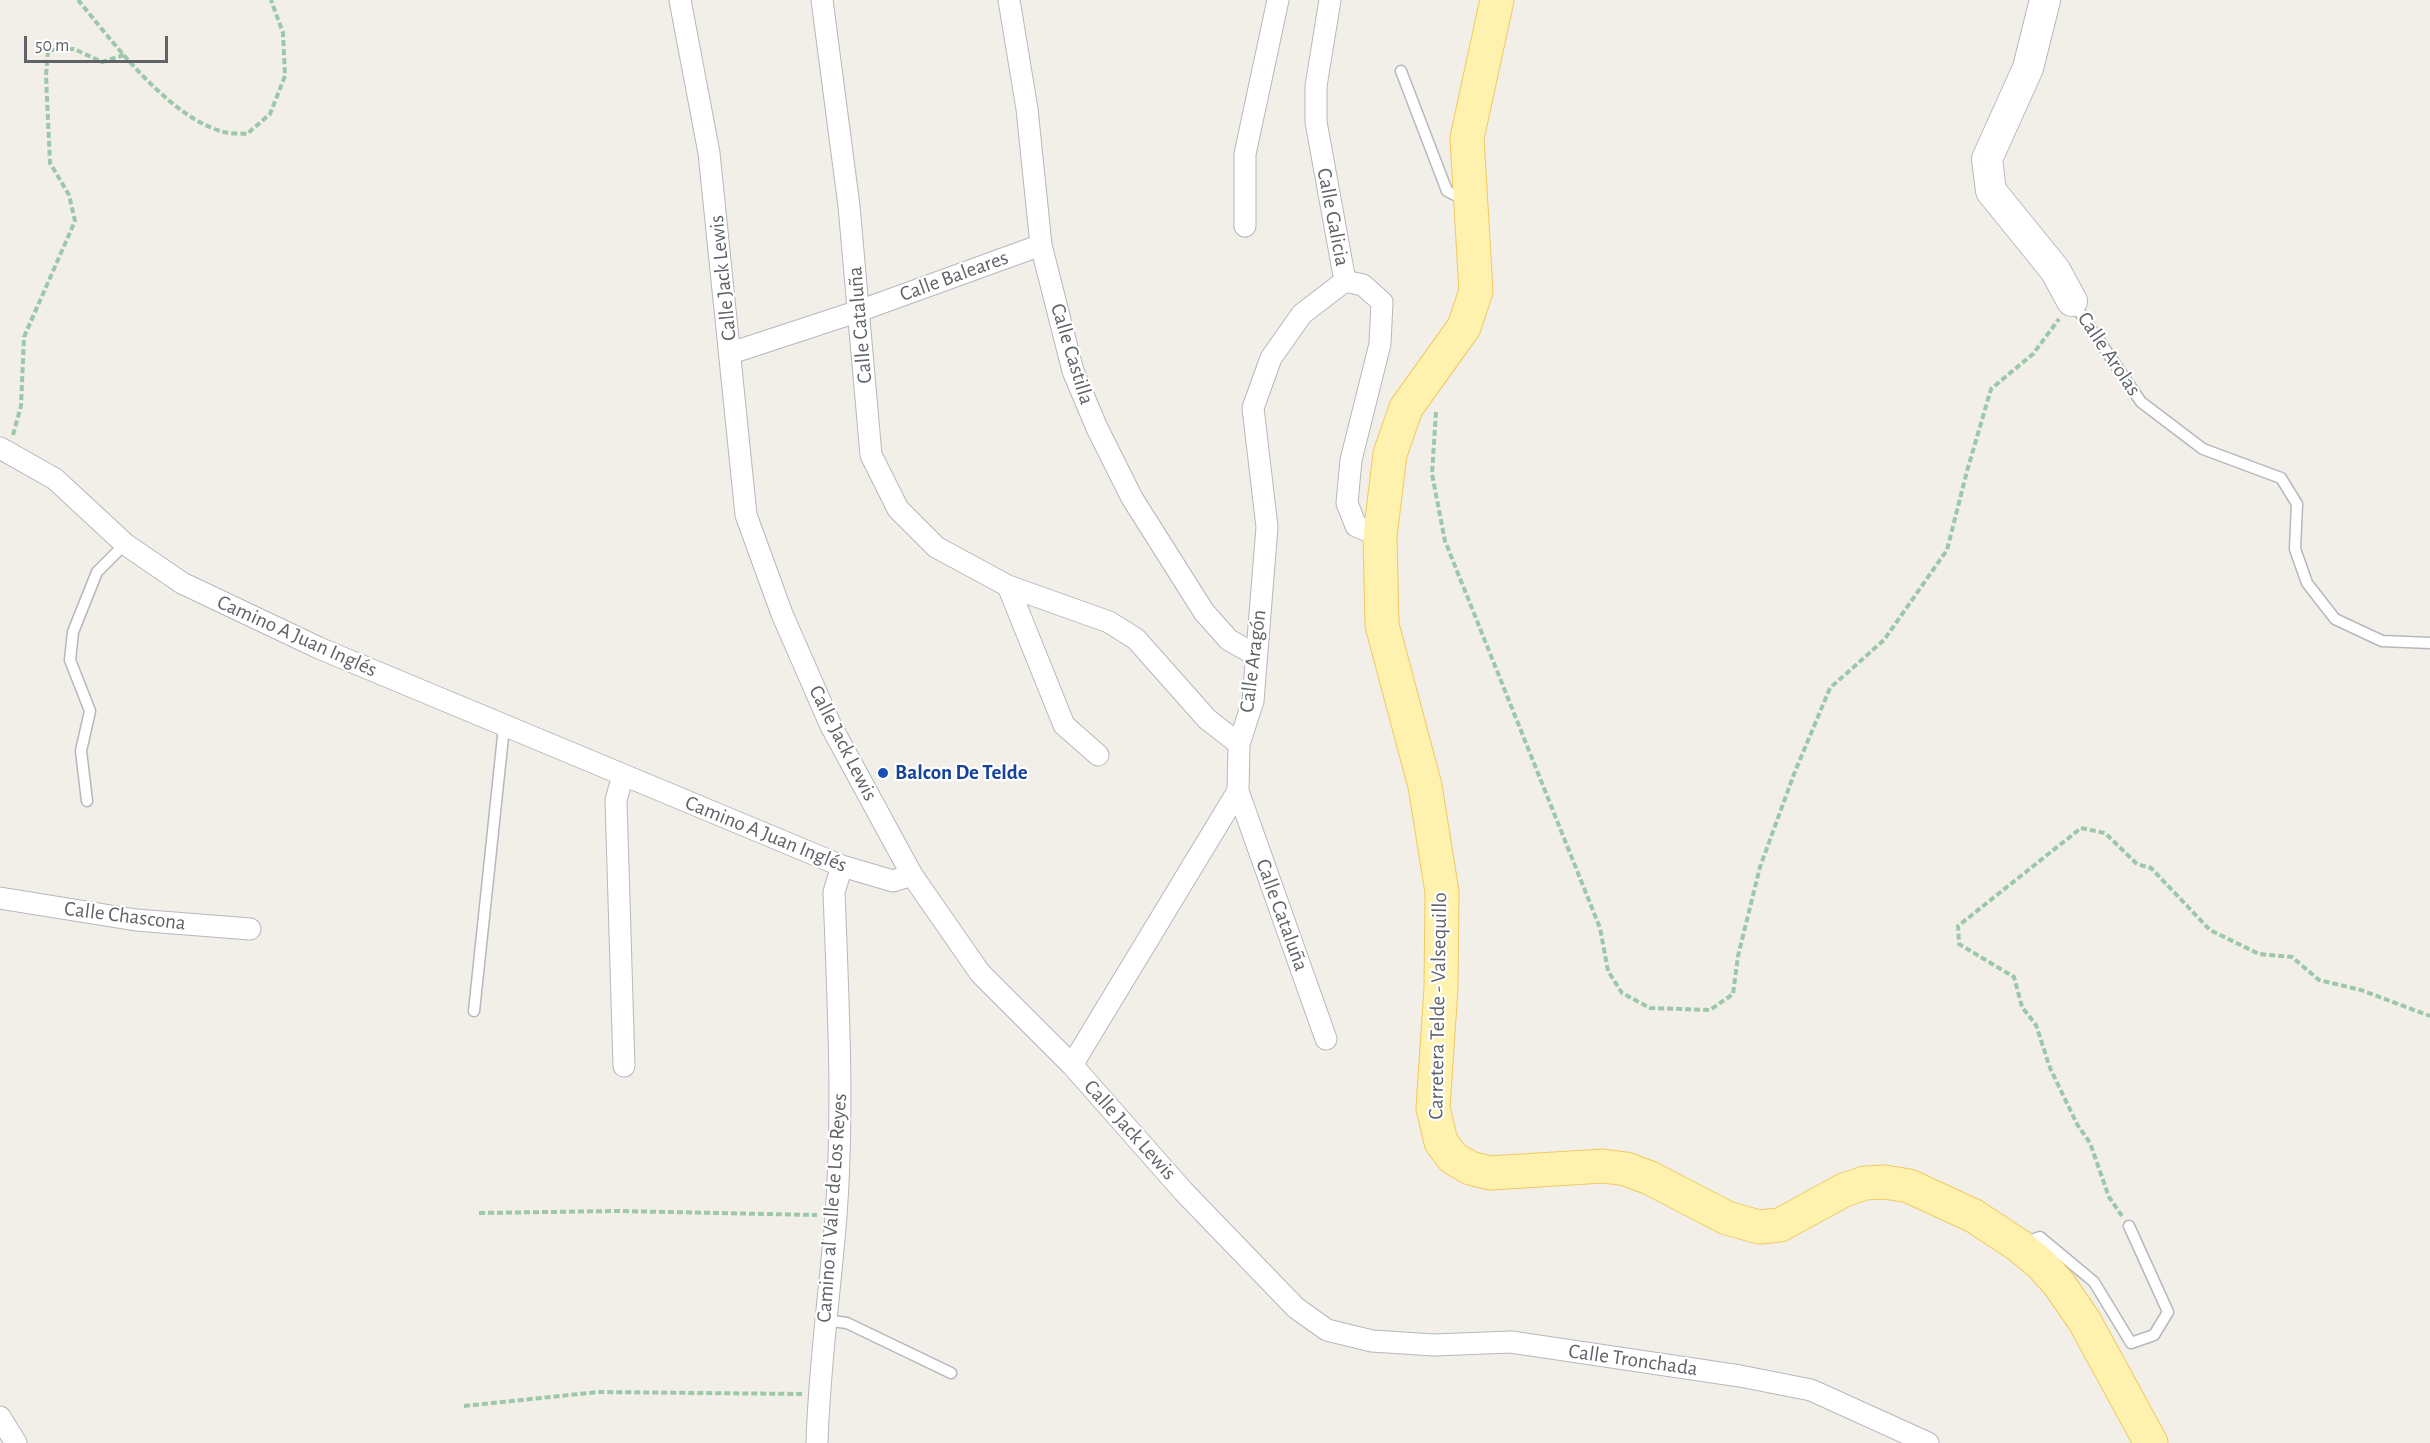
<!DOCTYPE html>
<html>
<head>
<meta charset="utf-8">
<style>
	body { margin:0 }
	#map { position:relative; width:2430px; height:1443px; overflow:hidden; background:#f1efe8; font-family:"Alegreya Sans",sans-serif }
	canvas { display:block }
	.scale { position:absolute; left:24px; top:36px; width:144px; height:27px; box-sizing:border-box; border:3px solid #5f6368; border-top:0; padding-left:8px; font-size:18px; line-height:21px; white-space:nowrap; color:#5f6368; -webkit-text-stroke:4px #fff; paint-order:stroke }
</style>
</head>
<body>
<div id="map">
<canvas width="2430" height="1443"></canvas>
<div class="scale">50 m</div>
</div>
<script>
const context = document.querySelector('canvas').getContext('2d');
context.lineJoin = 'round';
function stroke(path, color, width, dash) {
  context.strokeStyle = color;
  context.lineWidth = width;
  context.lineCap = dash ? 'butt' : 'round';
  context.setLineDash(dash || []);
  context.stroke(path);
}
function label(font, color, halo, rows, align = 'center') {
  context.font = font + ' "Alegreya Sans",sans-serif';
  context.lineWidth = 4.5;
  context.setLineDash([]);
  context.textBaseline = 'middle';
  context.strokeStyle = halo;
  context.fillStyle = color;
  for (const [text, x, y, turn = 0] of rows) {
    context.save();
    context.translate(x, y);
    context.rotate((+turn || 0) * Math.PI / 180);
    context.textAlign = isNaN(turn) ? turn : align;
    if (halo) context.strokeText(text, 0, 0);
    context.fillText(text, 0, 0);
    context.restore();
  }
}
const path = new Path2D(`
	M78 0C113 42 169 118 224 132 231 134 240 133 247 134L270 114 285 76 283 33 271 0
	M1436 412 1432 474 1445 541 1600 928 1608 971 1622 993 1650 1008 1710 1010 1733 994 1738 956 1760 867 1794 774 1830 688 1884 640 1947 550 1967 471 1991 389 2033 354 2059 319
	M13 435 21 406 24 337 75 221 69 195 50 163 46 76 48 50 74 49 102 62 124 55
	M479 1213 618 1211 817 1215
	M2122 1216 2109 1197 2090 1143 2077 1124 2050 1068 2036 1025 2022 1007 2014 977 1959 944 1958 926 2081 828 2105 833 2137 864 2151 868 2210 930 2259 954 2292 957 2319 980 2361 990 2430 1016
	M464 1406 598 1392 802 1394`);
const lane = new Path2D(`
	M1401 71 1447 191 1465 200
	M2072 301 2141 402 2203 449 2281 478 2297 504 2295 549 2307 583 2335 619 2382 641 2430 643
	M87 801 81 751 90 711 70 660 73 632 97 572 125 544
	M474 1011 504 727
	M2024 1243 2040 1237 2094 1282 2131 1343 2154 1335 2168 1312 2129 1226
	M825 1320 847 1323 951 1373`);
const street = new Path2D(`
	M680 0 709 153 746 515 782 614 831 726 912 875 980 973 1072 1065 1184 1192 1296 1308 1327 1330 1372 1341 1434 1345 1511 1342 1740 1376 1811 1390 1928 1443
	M822 0 849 206 871 455 898 509 936 547 1008 586 1109 622 1136 639 1207 719 1239 744
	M1009 0 1027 109 1041 245 1073 371 1097 428 1132 498 1204 612 1229 640 1256 655
	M1330 0 1316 86V122L1345 281
	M1245 226V154L1278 0
	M1345 281 1363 285 1382 302 1380 344 1351 460 1347 503 1356 526 1380 536
	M731 353 859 311 1041 245
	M0 448 55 479 125 544 182 583 319 648 842 866 893 881 912 875
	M1008 586 1064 725 1098 755
	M623 775 616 800 624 1066
	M1238 791 1326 1039
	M0 898 136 920 250 929
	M1072 1065 1238 791 1239 744 1253 701 1267 527 1253 408 1271 358 1302 314 1345 281
	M0 1417 16 1443
	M817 1443C819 1367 830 1292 836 1216 844 1108 838 1000 834 892L842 866`);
const secondary = new Path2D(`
	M2045 0 2028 68 1987 159 1991 191 2055 270 2072 301`);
const primary = new Path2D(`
	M1497 0 1467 138 1476 291 1464 327 1406 408 1390 454 1380 536 1382 625 1425 786 1442 892 1441 988 1433 1108 1441 1142 1453 1158 1470 1168 1490 1173 1603 1166 1626 1169 1650 1178 1727 1218 1759 1227 1780 1225 1844 1190 1865 1183 1885 1182 1909 1186 1974 1216 2018 1245 2041 1264 2059 1284 2085 1322 2151 1443`);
const markers = [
	[883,773,6,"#1a4fb4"]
];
const streetNames = [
	["Calle Galicia",1333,217,79],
	["Calle Baleares",954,276,-20],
	["Calle Jack Lewis",723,278,-96],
	["Calle Cataluña",860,325,-95],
	["Calle Castilla",1072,354,73],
	["Calle Arolas",2109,354,56],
	["Camino A Juan Inglés",297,636,24],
	["Calle Aragón",1253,661,-83],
	["Calle Jack Lewis",843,743,63],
	["Camino A Juan Inglés",766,834,22],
	["Calle Cataluña",1282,915,70],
	["Calle Chascona",125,916,7],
	["Carretera Telde - Valsequillo",1438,1006,-89],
	["Calle Jack Lewis",1130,1130,48],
	["Camino al Valle de Los Reyes",832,1208,-86],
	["Calle Tronchada",1633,1360,8]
];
const transitNames = [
	["Balcon De Telde",895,773]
];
stroke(lane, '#b5b8bc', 13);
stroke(street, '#b5b8bc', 23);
stroke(secondary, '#b6babf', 32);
stroke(primary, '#f2c960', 35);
stroke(path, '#9cc7a9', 4, [6, 3]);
stroke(lane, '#fff', 10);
stroke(street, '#fff', 21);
stroke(secondary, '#fff', 30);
stroke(primary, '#fff2af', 33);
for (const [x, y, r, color] of markers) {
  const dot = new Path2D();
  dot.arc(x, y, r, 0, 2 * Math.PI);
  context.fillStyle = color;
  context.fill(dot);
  stroke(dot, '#fff', 2);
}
label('21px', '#5f6368', '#fff', streetNames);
label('bold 21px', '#164399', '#fff', transitNames, 'left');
</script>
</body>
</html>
